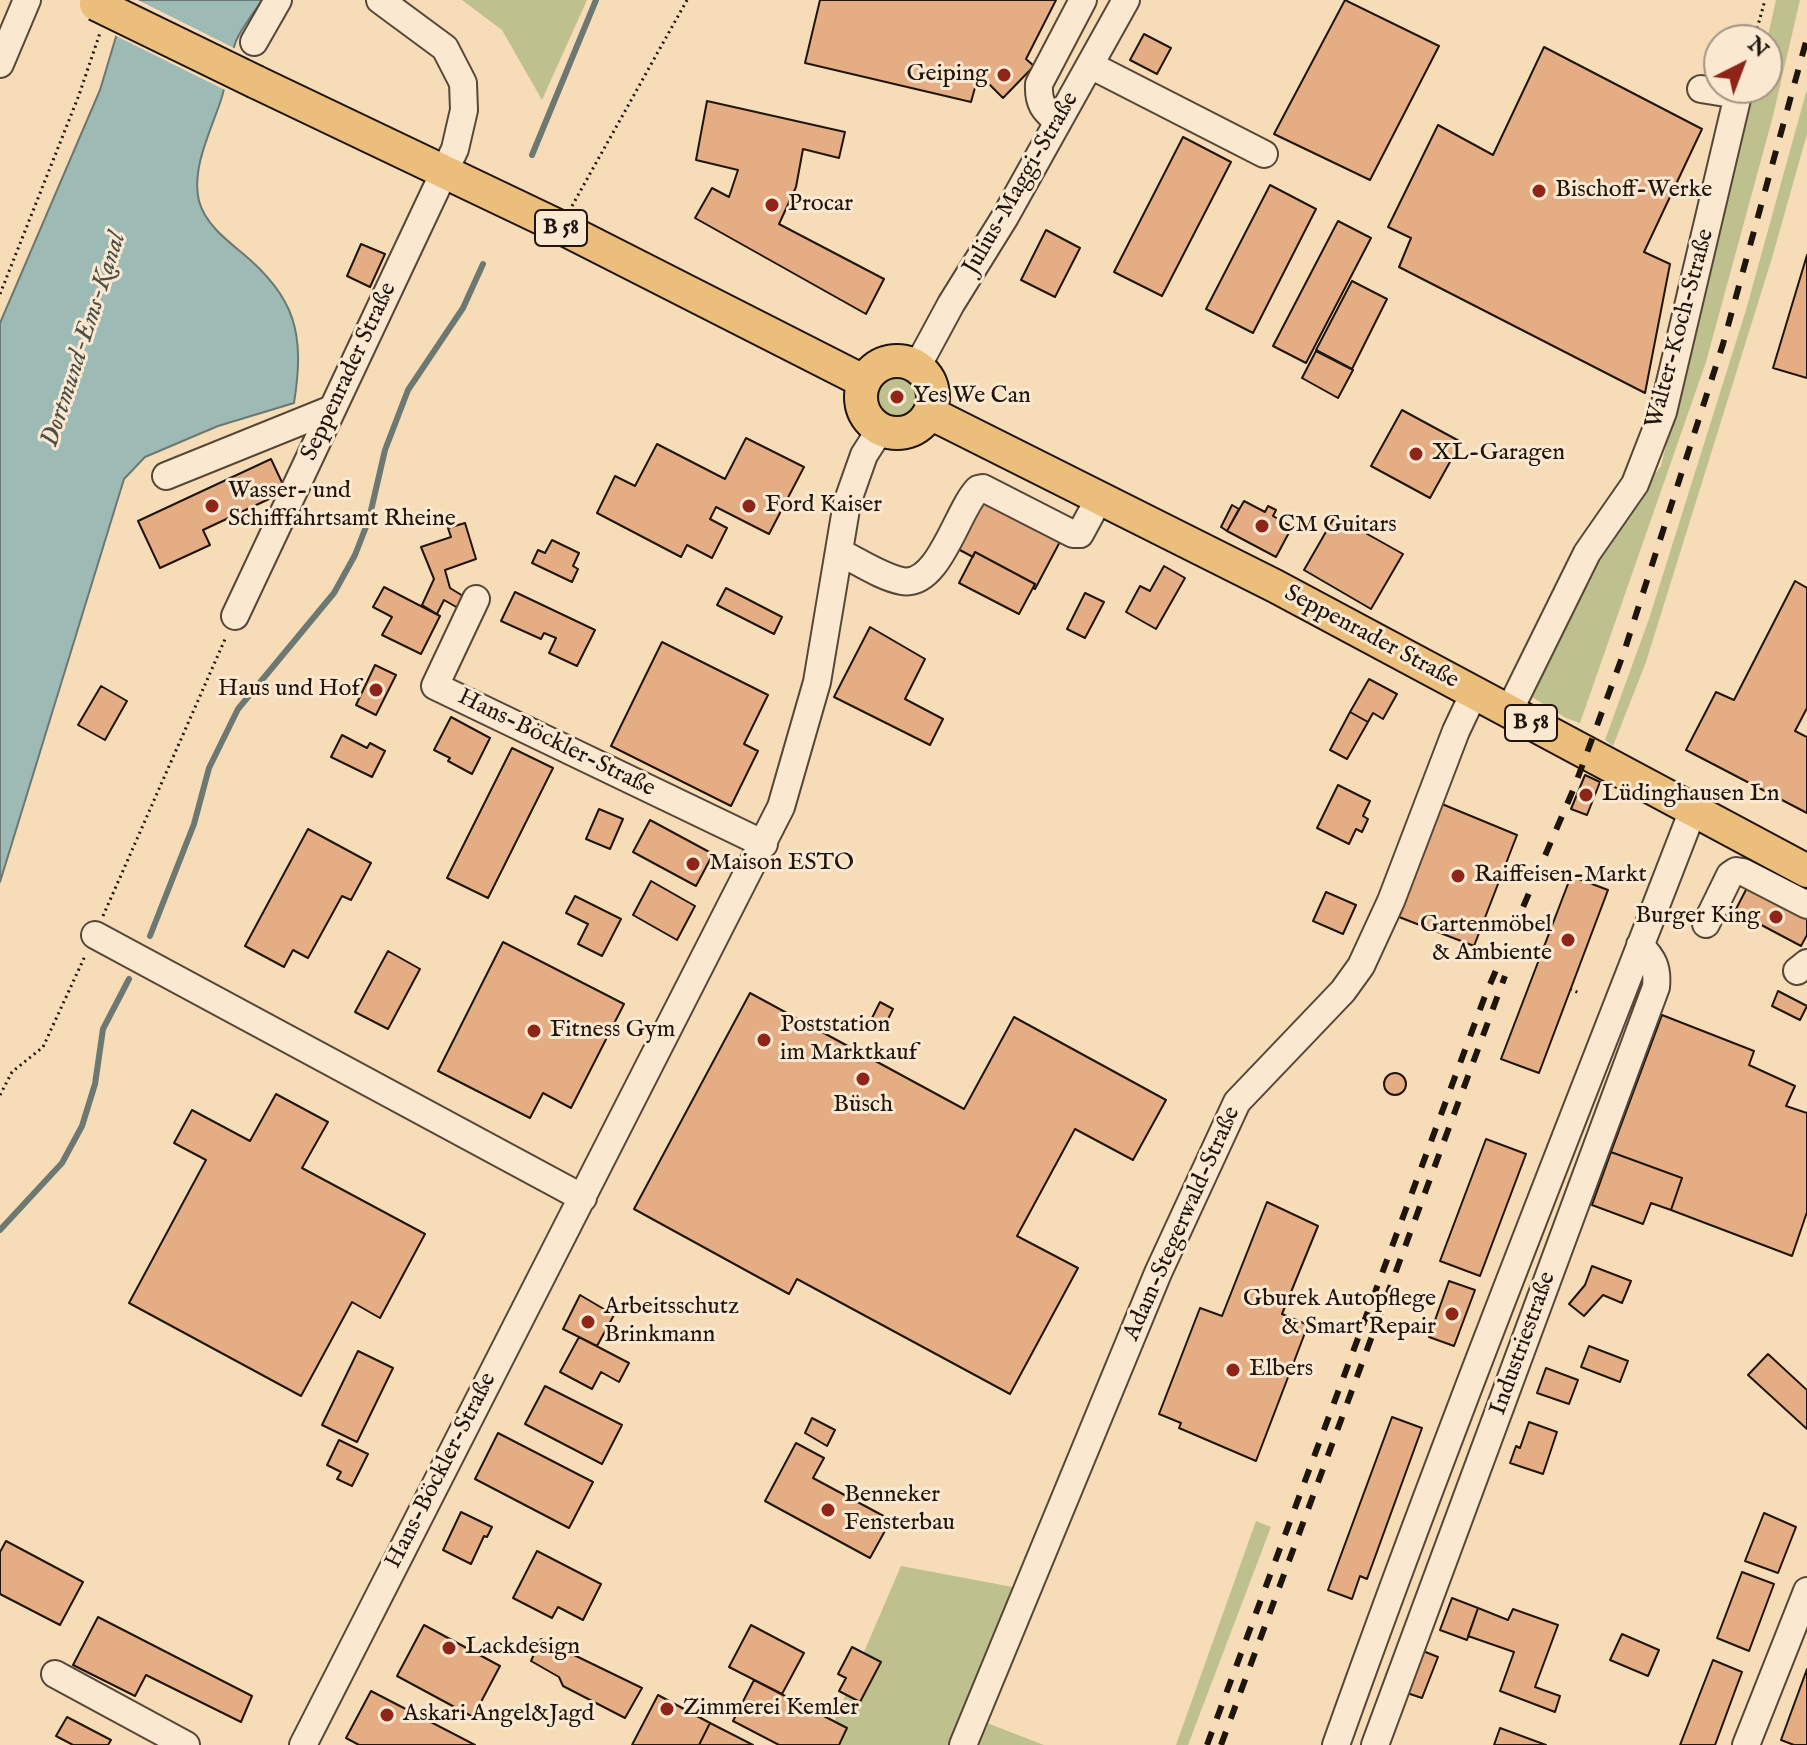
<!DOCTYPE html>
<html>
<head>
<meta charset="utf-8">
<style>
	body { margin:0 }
	#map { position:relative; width:1807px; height:1745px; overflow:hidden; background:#f7dcb8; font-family:"IM FELL English",serif }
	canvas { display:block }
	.north { position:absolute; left:1703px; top:24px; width:80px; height:80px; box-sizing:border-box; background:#fae8d1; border:2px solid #a39483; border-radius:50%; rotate:42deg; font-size:22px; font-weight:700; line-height:32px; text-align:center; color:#20150d }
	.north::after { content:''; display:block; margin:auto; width:28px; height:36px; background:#8f2418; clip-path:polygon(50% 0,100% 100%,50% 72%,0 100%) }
</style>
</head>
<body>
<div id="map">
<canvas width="1807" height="1745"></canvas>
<div class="north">N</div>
</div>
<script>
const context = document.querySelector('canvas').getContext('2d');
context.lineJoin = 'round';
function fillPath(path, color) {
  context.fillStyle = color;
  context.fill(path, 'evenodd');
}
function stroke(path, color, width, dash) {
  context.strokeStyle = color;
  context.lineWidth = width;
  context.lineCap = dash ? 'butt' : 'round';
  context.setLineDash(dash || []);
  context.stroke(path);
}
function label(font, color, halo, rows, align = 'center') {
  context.font = font + ' "IM FELL English",serif';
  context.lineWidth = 6;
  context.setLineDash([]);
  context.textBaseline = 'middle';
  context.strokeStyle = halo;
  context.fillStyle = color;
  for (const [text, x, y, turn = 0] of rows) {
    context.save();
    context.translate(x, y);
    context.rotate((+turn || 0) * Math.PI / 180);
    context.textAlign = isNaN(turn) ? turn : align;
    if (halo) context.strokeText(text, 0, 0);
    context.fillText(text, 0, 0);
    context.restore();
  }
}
const green = new Path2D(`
	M462 0H587L542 100 502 30Z
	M1776 0H1800L1773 116 1706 362 1580 723 1566 718 1527 694 1600 549 1661 466 1755 88H1767V40Z
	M1807 89V134L1772 258 1646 662 1613 746 1605 740 1649 619 1746 310Z
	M876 397a23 23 0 1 1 46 0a23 23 0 1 1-46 0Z
	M1256 1521 1271 1527 1188 1745H1176Z
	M901 1566 1034 1591 987 1723 1044 1745H824Z`);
const water = new Path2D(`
	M127 0H262C254 13 242 27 236 41 229 60 227 81 221 100 211 130 191 169 199 201 205 223 225 239 241 252 296 297 305 334 294 403L218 426 145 457 124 479 0 882V323L100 90Z`);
const pier = new Path2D(`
	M122 0H138L238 50 227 91 112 34Z`);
const stream = new Path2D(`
	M532 155 596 0
	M150 936 194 824 209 768 238 709 334 593 355 555 369 519 385 450 408 390 463 308 483 264
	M0 1230 62 1163 82 1126 95 1084 103 1029 129 979`);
const building = new Path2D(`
	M820 0H1056L1026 59 1034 66 1003 98 985 80 978 77 971 102 805 63Z
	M1345 0 1439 46 1370 180 1274 134Z
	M1144 34 1171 48 1157 74 1130 60Z
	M1544 47 1702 129 1644 252 1670 264 1645 393 1399 267 1411 238 1388 227 1438 125 1493 155Z
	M707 101 845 132 839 158 803 149 796 187 779 224 884 279 866 314 695 218 712 188 729 197 738 170 696 160Z
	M1183 137 1231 162 1162 296 1114 272Z
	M1270 185 1316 209 1253 333 1206 309Z
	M1338 221 1371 238 1306 363 1273 346Z
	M1046 230 1080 248 1055 297 1021 280Z
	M361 244 385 254 370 287 347 276Z
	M1807 255V378L1773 368Z
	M1352 281 1387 299 1352 369 1316 350Z
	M1316 351 1353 370 1338 398 1302 378Z
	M1402 410 1461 442 1430 498 1371 466Z
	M746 438 804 467 769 534 716 507 710 519 727 528 712 558 687 545 681 557 597 513 615 476 635 486 657 444 725 479Z
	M271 459 286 491 203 530 210 545 160 568 138 521Z
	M987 496 1063 536 1035 589 1033 588 1035 584 975 552 973 557 958 549Z
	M1244 501 1265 512 1268 506 1276 510 1273 516 1292 527 1276 557 1227 531Z
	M1232 505 1239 509 1227 531 1221 527Z
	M1335 516 1403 554 1371 609 1304 570Z
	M465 523 476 559 445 570 450 588 463 596 458 608 444 600 437 614 422 605 434 579 421 547 451 537 448 528Z
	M552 540 579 553 573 566 578 569 572 582 532 563 538 550 545 553Z
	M975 552 1035 584 1019 614 959 583Z
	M1164 566 1185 578 1156 629 1126 612 1140 586 1150 591Z
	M1795 581 1807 588V708L1795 731 1807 737V813L1686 750 1716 692 1734 700Z
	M384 587 440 616 421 654 382 635 392 617 373 607Z
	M726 588 782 617 774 634 717 605Z
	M515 592 595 630 577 666 549 653 556 638 544 633 541 639 501 621Z
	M1085 593 1104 602 1085 638 1067 629Z
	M870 627 925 659 905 699 943 719 930 745 834 697Z
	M662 642 768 695 744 744 758 751 731 806 611 746Z
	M375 665 396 675 376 715 356 705Z
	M1369 679 1397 694 1383 719 1373 713 1368 722 1350 712Z
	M101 686 127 701 105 740 78 725Z
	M1350 712 1368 722 1347 759 1330 750Z
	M451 717 490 738 472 774 448 761 450 758 434 750Z
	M342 735 367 748 370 743 385 751 372 777 331 757Z
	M512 748 553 768 488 898 447 878Z
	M1585 775 1600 782 1587 815 1571 809Z
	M1338 785 1370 801 1363 816 1368 819 1362 832 1356 829 1349 844 1317 828Z
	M1442 804 1517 835 1474 946 1399 917Z
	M599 809 623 819 610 849 586 839Z
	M650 820 713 854 696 886 633 852Z
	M308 829 371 863 351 900 342 896 308 958 293 950 284 967 245 946Z
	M1571 876 1608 890 1539 1073 1501 1059Z
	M651 881 695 906 677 940 633 915Z
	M1750 882 1807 912V935L1801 946 1735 911Z
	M1326 892 1356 905 1343 934 1313 921Z
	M575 896 621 919 602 956 578 944 588 924 566 913Z
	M503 942 624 1004 571 1108 543 1093 530 1118 438 1071Z
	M388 951 420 969 388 1029 355 1012Z
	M1778 991 1807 1006 1800 1020 1772 1006Z
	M750 993 964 1109 1014 1017 1166 1100 1133 1160 1075 1129 1017 1236 1078 1268 1010 1394 797 1279 789 1294 634 1209Z
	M880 1002 893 1009 885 1025 872 1018Z
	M1662 1015 1754 1051 1749 1065 1795 1086 1786 1106 1807 1113V1212L1792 1256 1671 1210 1682 1178 1611 1152Z
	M1384 1084a11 11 0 1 1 22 0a11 11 0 1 1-22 0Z
	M276 1094 328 1122 302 1168 425 1234 380 1318 352 1302 301 1396 129 1303 206 1160 174 1143 192 1110 250 1141Z
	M1486 1139 1526 1154 1480 1276 1440 1261Z
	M1611 1152 1682 1178 1671 1210 1651 1203 1643 1224 1592 1205Z
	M1267 1202 1318 1226 1282 1314 1308 1325 1256 1461 1179 1428 1181 1423 1159 1414 1200 1308 1222 1316Z
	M1592 1266 1631 1281 1622 1303 1603 1295 1584 1316 1569 1304 1585 1285Z
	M1449 1281 1475 1290 1454 1346 1429 1337Z
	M580 1295 614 1315 597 1346 563 1329Z
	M579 1337 629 1363 619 1382 601 1372 592 1389 560 1372Z
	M1589 1346 1628 1361 1620 1382 1581 1367Z
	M358 1351 393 1368 357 1442 322 1425Z
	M1768 1354 1807 1390V1429L1748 1375Z
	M1546 1368 1578 1380 1569 1404 1537 1393Z
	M545 1386 622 1425 602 1464 525 1424Z
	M1392 1417 1422 1428 1367 1579 1360 1576 1352 1599 1328 1590Z
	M812 1418 835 1430 827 1446 805 1433Z
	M1529 1422 1557 1432 1543 1474 1510 1463 1516 1446 1520 1448Z
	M498 1433 593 1482 569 1528 475 1479Z
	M339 1440 368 1454 352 1486 337 1479 341 1472 327 1465Z
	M796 1443 824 1458 813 1478 891 1520 870 1558 765 1501Z
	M461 1512 492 1527 487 1537 484 1536 471 1564 443 1550Z
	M1764 1513 1796 1527 1778 1573 1745 1561Z
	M6 1541 83 1582 60 1625 0 1594V1552Z
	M537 1551 601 1584 583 1620 558 1607 552 1618 513 1598Z
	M1742 1572 1774 1584 1749 1651 1717 1638Z
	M1452 1598 1478 1608 1467 1640 1440 1630Z
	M1478 1608 1508 1620 1513 1609 1558 1625 1535 1687 1560 1696 1555 1712 1500 1691 1514 1652 1468 1636Z
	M98 1617 252 1696 241 1722 146 1675 135 1696 73 1665Z
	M424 1625 500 1666 473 1717 397 1676Z
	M751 1625 804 1653 782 1694 729 1667Z
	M1622 1634 1659 1650 1648 1676 1610 1660Z
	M541 1639 642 1688 625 1718 563 1686 559 1677 531 1661Z
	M852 1647 881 1662 860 1702 839 1691 846 1678 838 1674Z
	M1423 1651 1438 1657 1422 1698 1407 1693Z
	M1713 1660 1742 1672 1715 1745H1680Z
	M1807 1669V1745H1794L1781 1740Z
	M754 1680 847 1728 839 1745H779L733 1721Z
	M371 1691 475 1745H359L346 1738Z
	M658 1695 710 1723 699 1745H632Z
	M67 1717 111 1740 108 1745H73L56 1736Z
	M710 1723 753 1745H699Z
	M1500 1728 1546 1745H1494Z`);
const path = new Path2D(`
	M1754 40 1765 0
	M572 206 687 0
	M0 294 79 95 100 33
	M103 916 226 637
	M1570 989 1579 993
	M0 1095 12 1072 43 1047 85 956`);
const minor = new Path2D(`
	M254 42 278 0
	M0 64 27 0
	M1090 65 1264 154
	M1058 122C1044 110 1038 104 1039 84L1083 0
	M917 367 951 304 1005 217 1126 0
	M166 476 332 409
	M839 552C858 561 881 577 902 581 939 588 957 510 978 489L983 488 1073 534H1080L1100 497
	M476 599 435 686 764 844
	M235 616 455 149 464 110 463 83 445 48 380 0
	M1509 711 1587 553 1635 484 1663 412 1738 95 1701 89
	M1706 924 1730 875 1736 871 1743 872 1807 905
	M95 935 583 1198
	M1797 971 1807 963
	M55 1674 186 1745
	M303 1745 781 807 817 682 847 503 864 455 880 430
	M963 1745 1158 1273 1237 1102 1343 991 1361 966 1391 901 1456 731 1474 693
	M1336 1745C1448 1430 1573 1121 1693 810
	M1375 1745 1656 987C1658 967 1653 959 1640 945
	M1746 1745 1807 1591`);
const major = new Path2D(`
	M256 82 560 227 863 381
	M861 397a36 36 0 1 1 72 0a36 36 0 1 1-72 0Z
	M930 413 1275 586 1807 871`);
const rail = new Path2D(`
	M1207 1745 1485 996 1574 788 1624 652 1723 344 1807 38
	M1221 1745 1505 976`);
const majorBridge = new Path2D(`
	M96 4 256 82`);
const markers = [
	[1004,75,8,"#8f2418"],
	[1539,191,8,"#8f2418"],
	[772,205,8,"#8f2418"],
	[897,397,8,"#8f2418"],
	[1416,454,8,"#8f2418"],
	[212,506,8,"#8f2418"],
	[749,506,8,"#8f2418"],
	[1262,526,8,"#8f2418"],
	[376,690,8,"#8f2418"],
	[1586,795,8,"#8f2418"],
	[693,864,8,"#8f2418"],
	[1458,876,8,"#8f2418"],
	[1776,917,8,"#8f2418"],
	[1568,940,8,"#8f2418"],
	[534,1031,8,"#8f2418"],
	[764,1040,8,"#8f2418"],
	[863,1079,8,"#8f2418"],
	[1452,1314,8,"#8f2418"],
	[588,1322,8,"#8f2418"],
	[1233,1370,8,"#8f2418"],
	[828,1510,8,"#8f2418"],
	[449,1648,8,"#8f2418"],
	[667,1709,8,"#8f2418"],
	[387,1715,8,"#8f2418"]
];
const shields = [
	[561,228,52],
	[1531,723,52]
];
const shieldNames = [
	["B 58",561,228],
	["B 58",1531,723]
];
const poiNames = [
	["Geiping",988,75,"right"],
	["Bischoff-Werke",1555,191],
	["Procar",788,205],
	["Yes We Can",913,397],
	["XL-Garagen",1432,454],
	["Wasser- und",228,492],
	["Schifffahrtsamt Rheine",228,520],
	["Ford Kaiser",765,506],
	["CM Guitars",1278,526],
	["Haus und Hof",360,690,"right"],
	["Lüdinghausen Ln",1602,795],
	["Maison ESTO",709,864],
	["Raiffeisen-Markt",1474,876],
	["Burger King",1760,917,"right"],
	["Gartenmöbel",1552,926,"right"],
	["& Ambiente",1552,954,"right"],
	["Poststation",780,1026],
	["im Marktkauf",780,1054],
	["Fitness Gym",550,1031],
	["Büsch",863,1106,"center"],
	["Gburek Autopflege",1436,1300,"right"],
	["& Smart Repair",1436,1328,"right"],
	["Arbeitsschutz",604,1308],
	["Brinkmann",604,1336],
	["Elbers",1249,1370],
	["Benneker",844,1496],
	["Fensterbau",844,1524],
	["Lackdesign",465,1648],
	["Zimmerei Kemler",683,1709],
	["Askari Angel&Jagd",403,1715]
];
const streetNames = [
	["Julius-Maggi-Straße",1022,184,-60],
	["Walter-Koch-Straße",1681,329,-75],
	["Seppenrader Straße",350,372,-65],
	["Seppenrader Straße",1371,638,28],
	["Hans-Böckler-Straße",556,744,26],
	["Adam-Stegerwald-Straße",1183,1224,-66],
	["Industriestraße",1524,1344,-70],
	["Hans-Böckler-Straße",442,1471,-63]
];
const waterNames = [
	["Dortmund-Ems-Kanal",85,340,-72]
];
fillPath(green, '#bec08e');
fillPath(water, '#9ebab4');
stroke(water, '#6c7871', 2);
fillPath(pier, '#f7dcb8');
stroke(stream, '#6c7871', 6);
fillPath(building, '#e4ad84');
stroke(building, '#20150d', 2);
stroke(minor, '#564738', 30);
stroke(major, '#20150d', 36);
stroke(path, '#20150d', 3, [2, 4]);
stroke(minor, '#fae8d1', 26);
stroke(major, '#ecbe7c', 32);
stroke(rail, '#20150d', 6, [14, 14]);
stroke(majorBridge, '#20150d', 36, []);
stroke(majorBridge, '#ecbe7c', 32);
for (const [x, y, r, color] of markers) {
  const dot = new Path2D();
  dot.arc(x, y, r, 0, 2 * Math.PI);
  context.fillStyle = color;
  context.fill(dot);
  stroke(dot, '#fae8d1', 3);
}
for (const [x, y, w] of shields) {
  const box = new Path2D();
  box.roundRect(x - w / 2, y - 18, w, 36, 6);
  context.fillStyle = '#fae8d1';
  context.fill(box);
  stroke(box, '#20150d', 2);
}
label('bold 22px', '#20150d', null, shieldNames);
label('24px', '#20150d', '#fae8d1', poiNames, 'left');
label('24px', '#20150d', '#fae8d1', streetNames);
label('italic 26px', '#4c4f47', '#fae8d1', waterNames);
</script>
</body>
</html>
